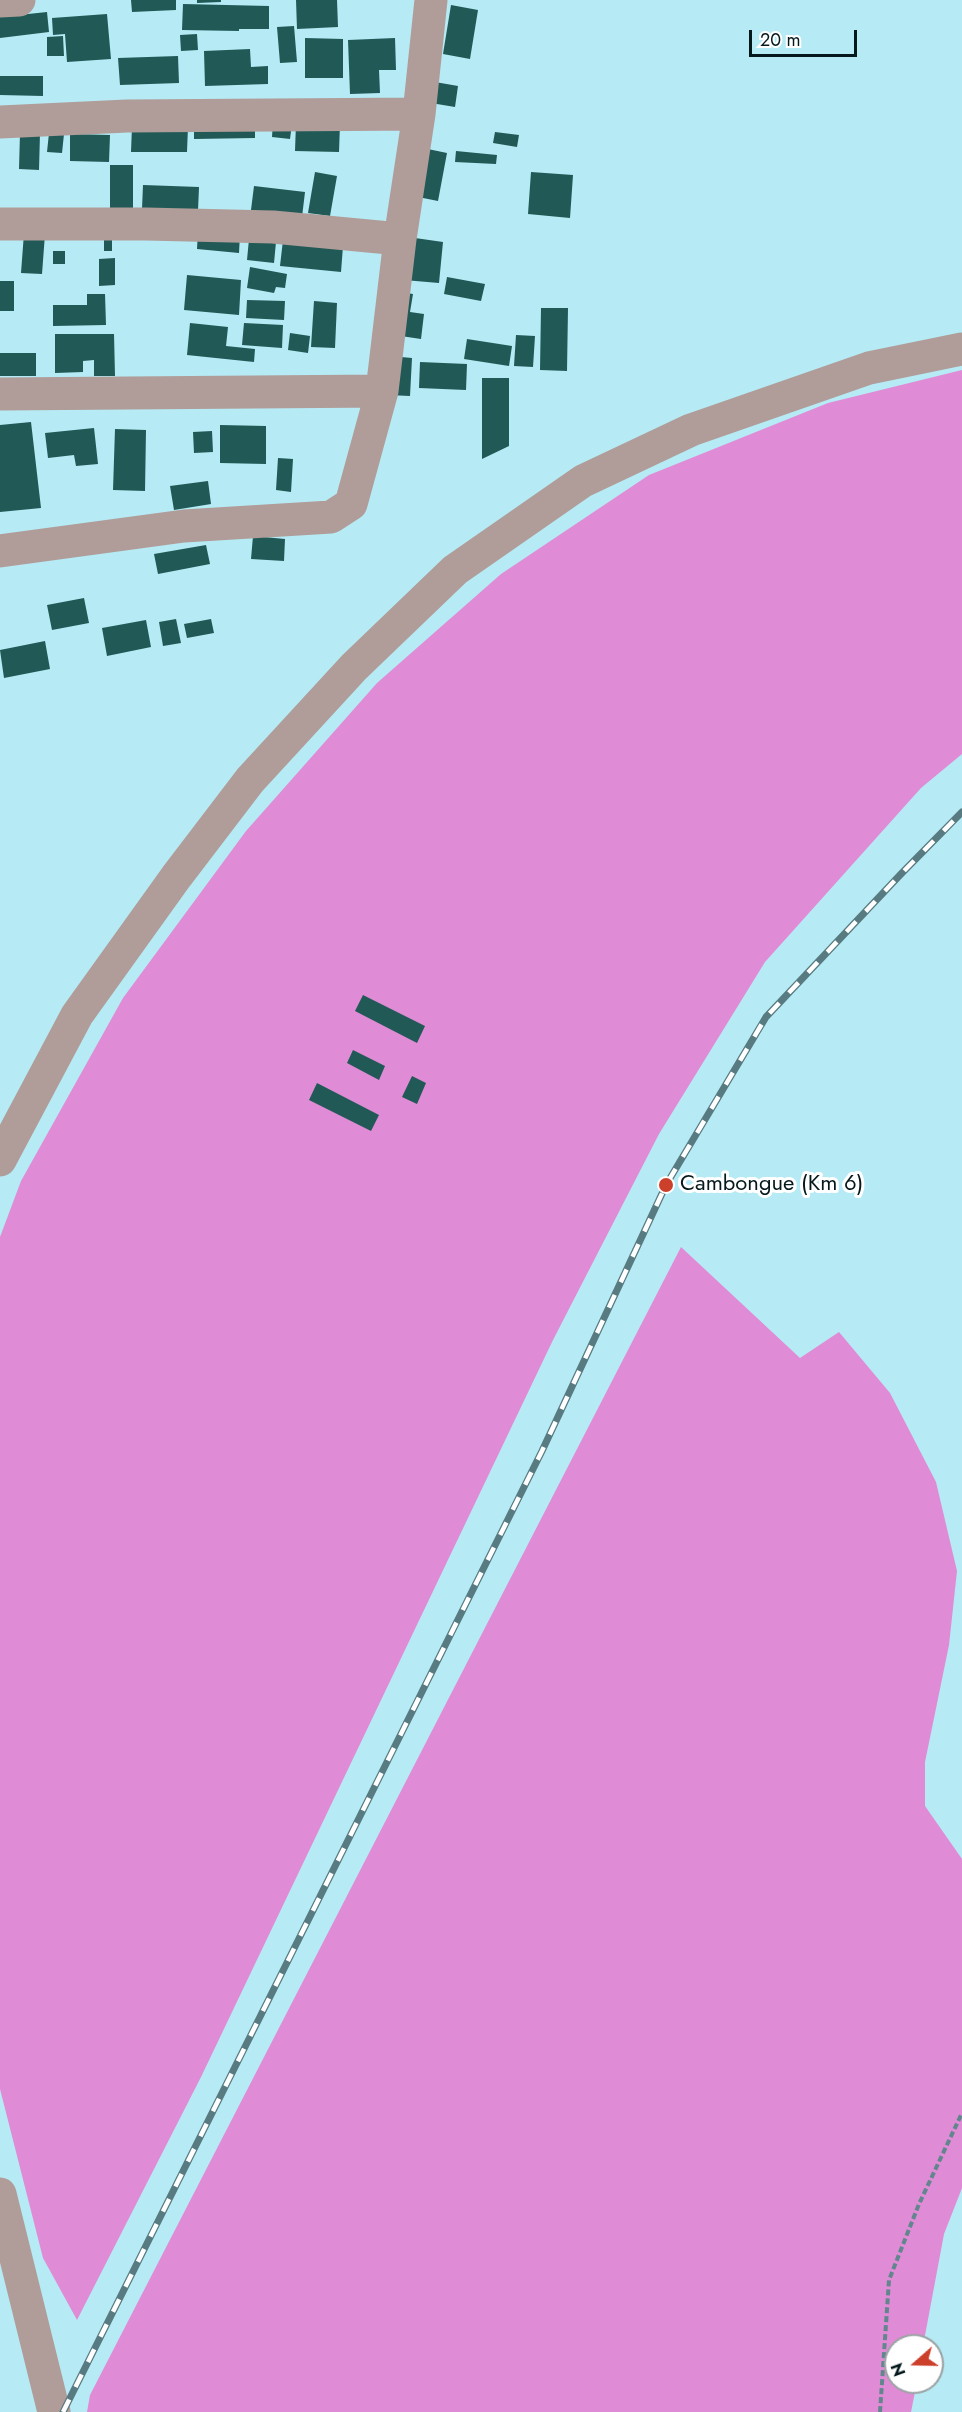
<!DOCTYPE html>
<html>
<head>
<meta charset="utf-8">
<style>
	body { margin:0 }
	#map { position:relative; width:962px; height:2412px; overflow:hidden; background:#b6eaf4; font-family:Jost,sans-serif }
	canvas { display:block }
	.north { position:absolute; left:884px; top:2334px; width:60px; height:60px; box-sizing:border-box; background:#fff; border:2px solid #9ba3a5; border-radius:50%; rotate:250deg; font-size:16px; font-weight:700; line-height:24px; text-align:center; color:#05191d }
	.north::after { content:''; display:block; margin:auto; width:21px; height:27px; background:#cc402b; clip-path:polygon(50% 0,100% 100%,50% 72%,0 100%) }
	.scale { position:absolute; left:749px; top:30px; width:108px; height:27px; box-sizing:border-box; border:3px solid #05191d; border-top:0; padding-left:8px; font-size:18px; line-height:21px; white-space:nowrap; color:#05191d; -webkit-text-stroke:4px #fff; paint-order:stroke }
</style>
</head>
<body>
<div id="map">
<canvas width="962" height="2412"></canvas>
<div class="north">N</div>
<div class="scale">20 m</div>
</div>
<script>
const context = document.querySelector('canvas').getContext('2d');
context.lineJoin = 'round';
function fillPath(path, color) {
  context.fillStyle = color;
  context.fill(path, 'evenodd');
}
function stroke(path, color, width, dash) {
  context.strokeStyle = color;
  context.lineWidth = width;
  context.lineCap = dash ? 'butt' : 'round';
  context.setLineDash(dash || []);
  context.stroke(path);
}
function label(font, color, halo, rows, align = 'center') {
  context.font = font + ' Jost,sans-serif';
  context.lineWidth = 6;
  context.setLineDash([]);
  context.textBaseline = 'middle';
  context.strokeStyle = halo;
  context.fillStyle = color;
  for (const [text, x, y, turn = 0] of rows) {
    context.save();
    context.translate(x, y);
    context.rotate((+turn || 0) * Math.PI / 180);
    context.textAlign = isNaN(turn) ? turn : align;
    if (halo) context.strokeText(text, 0, 0);
    context.fillText(text, 0, 0);
    context.restore();
  }
}
const green = new Path2D(`
	M962 370V754L921 788 765 962 659 1134 553 1340 201 2077 77 2320 43 2258 0 2089V1237L21 1181 123 998 246 831 377 683 501 574 649 475 828 403Z
	M681 1247 800 1358 839 1332 890 1393 936 1482 957 1571 949 1645 925 1762V1806L962 1859V2188L944 2234 923 2346H896V2382H917L911 2412H87L90 2395Z`);
const building = new Path2D(`
	M131 0H176V10L132 12Z
	M197 0H221V2L197 3Z
	M296 0H337L338 27 297 29Z
	M183 4 269 6V29H239V31L182 30Z
	M451 5 478 10 470 59 443 54Z
	M47 12 49 32 0 38V17Z
	M107 14 111 59 67 62 65 34 53 35 52 18Z
	M294 26 297 62 280 63 277 27Z
	M197 34 198 50 181 51 180 35Z
	M63 36 64 56H47V37Z
	M305 38 343 39V78H305Z
	M395 38 396 70H379L380 93 350 94 348 40Z
	M250 49 251 67 268 66V84L205 86 204 51Z
	M178 56 179 83 120 85 118 58Z
	M0 76H43V96L0 95Z
	M435 82 458 86 455 107 431 103Z
	M273 122 292 124 290 139 272 137Z
	M296 123 340 124 339 152 295 151Z
	M194 124H255V138L194 139Z
	M132 126H188L187 152H131Z
	M495 132 519 135 517 147 493 143Z
	M20 133H40L39 170 19 169Z
	M49 133 64 134 62 153 47 152Z
	M70 134 110 135 109 162 70 161Z
	M423 148 447 153 438 201 413 196Z
	M456 151 497 155 496 164 455 162Z
	M110 165H133V212H110Z
	M315 172 337 176 330 216 308 213Z
	M531 172 573 175 570 218 528 214Z
	M143 185 199 187 198 211 142 209Z
	M254 186 305 192 302 217 251 210Z
	M198 230 240 234 239 253 197 249Z
	M24 233 45 234 42 274 21 273Z
	M408 237 443 242 439 283 404 280Z
	M104 238H112V251H104Z
	M249 239 276 242 274 263 247 260Z
	M283 240 343 246 341 272 280 266Z
	M53 251H65V264H53Z
	M115 258V285L99 286V259Z
	M250 267 287 274 285 288 276 287 274 293 247 288Z
	M187 275 241 280 239 315 184 310Z
	M447 277 485 284 481 301 444 294Z
	M0 281H14V311H0Z
	M400 292 413 294 410 312 424 314 421 339 394 335Z
	M87 294H105L106 325 53 326V305H87Z
	M247 300 285 301 284 320 246 318Z
	M314 301 337 303 335 348 311 347Z
	M541 308H568L567 371 540 370Z
	M190 323 228 327 226 346 255 349 254 362 187 355Z
	M244 323 283 325 282 348 242 345Z
	M290 333 310 336 308 353 288 350Z
	M55 334H114L115 376H94V360L83 361V372L55 373Z
	M516 335 535 336 533 367 514 366Z
	M467 339 512 346 509 366 464 359Z
	M0 353H36V376H0Z
	M390 356 412 358 410 396 388 395Z
	M420 362 467 364 466 390 419 388Z
	M482 378H509V446L482 459Z
	M31 422 41 508 0 512V425Z
	M220 425 266 426V464L220 463Z
	M94 428 98 464 76 466 74 455 48 458 45 433Z
	M115 429 146 430 145 491 113 490Z
	M212 431 213 452 194 453 193 432Z
	M278 458 293 459 291 492 276 490Z
	M208 481 211 504 174 510 170 486Z
	M253 536 285 539 284 561 251 559Z
	M206 545 210 564 158 574 154 554Z
	M84 598 89 623 52 630 47 605Z
	M176 619 181 643 163 646 159 622Z
	M211 619 214 633 187 638 184 624Z
	M146 620 151 647 107 656 102 628Z
	M45 641 50 669 4 678 0 650Z
	M363 995 425 1026 417 1043 355 1011Z
	M353 1050 385 1066 379 1080 347 1063Z
	M412 1076 426 1083 417 1104 402 1097Z
	M317 1083 379 1115 371 1131 309 1100Z`);
const path = new Path2D(`
	M880 2412 889 2280 919 2204 962 2113`);
const minor = new Path2D(`
	M0 1 19 0
	M0 122 127 116 419 114
	M0 224H146L273 227 400 239
	M0 394 382 391
	M0 551 184 526 331 517 351 504 382 391 400 239 419 114 431 0
	M0 1160 77 1015 176 877 250 780 354 667 455 570 583 481 691 430 869 368 962 349
	M0 2194 54 2412`);
const rail = new Path2D(`
	M63 2412 542 1451 666 1185 766 1017 900 875 962 812`);
const markers = [
	[666,1185,8,"#cc402b"]
];
const poiNames = [
	["Cambongue (Km 6)",680,1185]
];
fillPath(green, '#e08bd5');
fillPath(building, '#205956');
stroke(path, '#61868d', 4, [6, 3]);
stroke(minor, '#b09c98', 33);
stroke(rail, '#587a81', 7);
stroke(rail, '#fff', 4.5, [14]);
for (const [x, y, r, color] of markers) {
  const dot = new Path2D();
  dot.arc(x, y, r, 0, 2 * Math.PI);
  context.fillStyle = color;
  context.fill(dot);
  stroke(dot, '#fff', 2);
}
label('22px', '#05191d', '#fff', poiNames, 'left');
</script>
</body>
</html>
